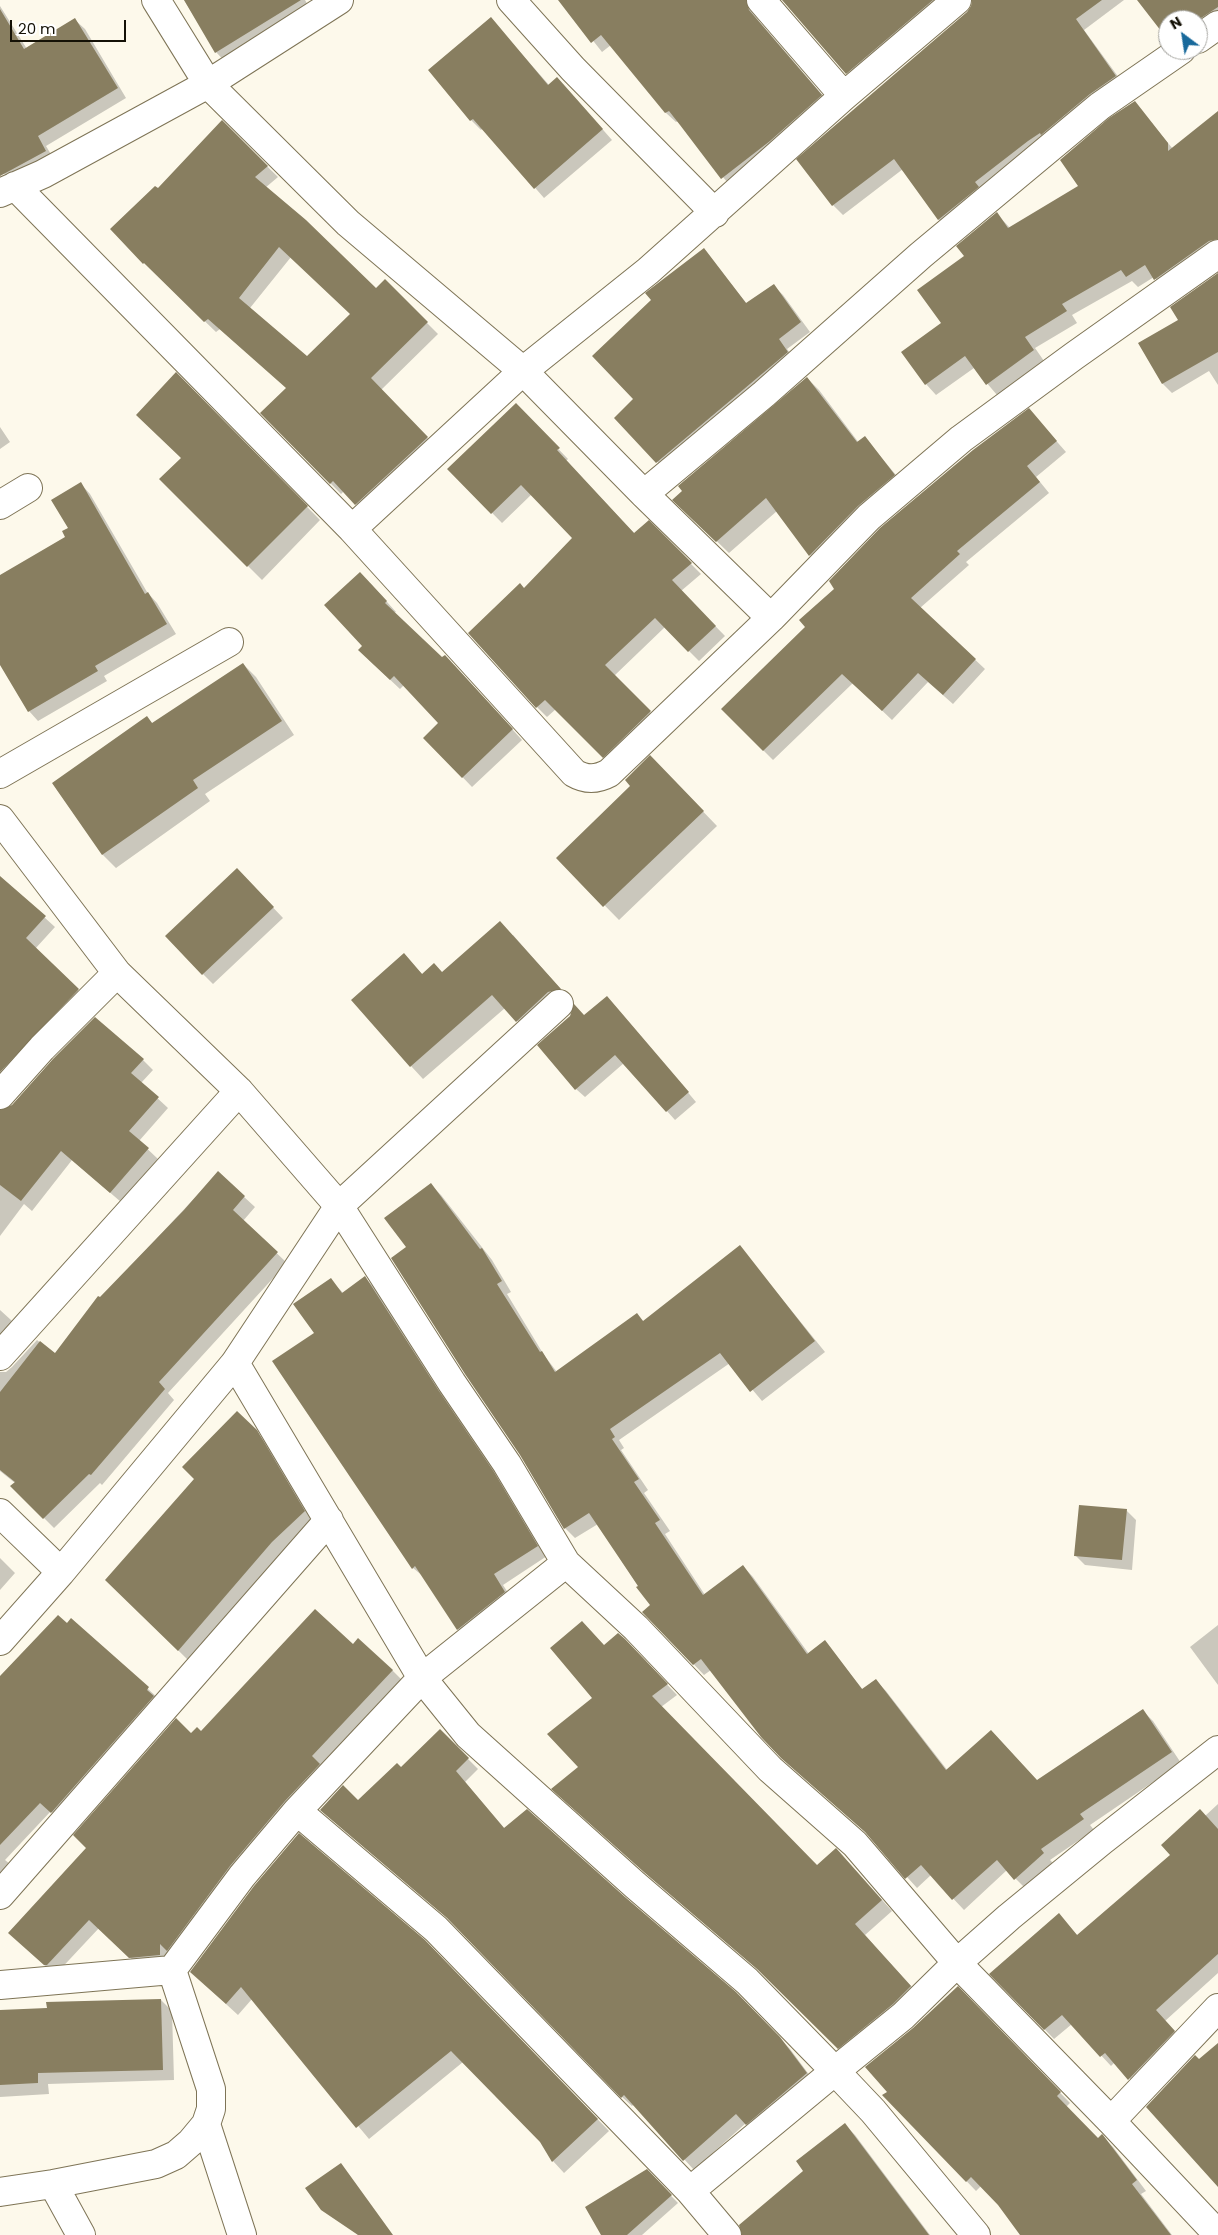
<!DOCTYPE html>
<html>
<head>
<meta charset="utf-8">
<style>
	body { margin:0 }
	#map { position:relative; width:1218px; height:2235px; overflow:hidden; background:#fdf9eb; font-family:Poppins,sans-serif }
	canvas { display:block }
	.north { position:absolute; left:1158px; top:10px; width:50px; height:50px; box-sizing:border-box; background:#fff; border:1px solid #a1a09b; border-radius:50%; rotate:329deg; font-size:14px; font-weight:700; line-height:20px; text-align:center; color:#141106 }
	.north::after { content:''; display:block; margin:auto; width:18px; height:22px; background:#18699b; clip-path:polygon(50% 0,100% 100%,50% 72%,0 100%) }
	.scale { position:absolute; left:10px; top:20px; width:116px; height:22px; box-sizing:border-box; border:2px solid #141106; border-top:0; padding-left:6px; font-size:15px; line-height:18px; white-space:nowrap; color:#141106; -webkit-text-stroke:4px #fff; paint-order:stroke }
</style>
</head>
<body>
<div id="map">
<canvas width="1218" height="2235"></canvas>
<div class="north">N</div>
<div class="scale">20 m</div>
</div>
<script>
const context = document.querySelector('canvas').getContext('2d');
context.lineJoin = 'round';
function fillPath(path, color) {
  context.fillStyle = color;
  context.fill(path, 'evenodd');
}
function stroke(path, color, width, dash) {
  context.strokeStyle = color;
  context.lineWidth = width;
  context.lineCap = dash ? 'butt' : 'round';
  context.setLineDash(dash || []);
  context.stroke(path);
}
const shadow = new Path2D(`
	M184 0H305L313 14 229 66 216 52Z
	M561 0H759L755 5V14L759 21 831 105 731 187 678 121 676 122 666 113 611 45 602 52Z
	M783 0H954L856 83Z
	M973 0H1124L1084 30 1125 86 949 229 939 220 903 169 843 215 833 205 973 6Z
	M1139 0H1218V22L1198 36V20H1168V38Z
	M0 6 27 49 75 20 85 29 126 98 46 146 55 161 13 183 0 169Z
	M491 19 549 85 567 89 612 140 544 198 483 128 481 130 471 120Z
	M1135 103 1173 149 1218 113V238L1209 244 1166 290 1154 277 1138 287 1132 281 1072 315 1077 323 1035 348 1044 361 997 395 974 368 936 395 926 384 942 323 965 257 997 214 1010 228 1080 186Z
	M222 122 278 177 265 188 376 290 385 281 438 334 381 390 438 449 367 515 344 491 341 494 261 413 287 388 220 329 216 332 144 263 158 190ZM291 257 351 314 307 358 250 308Z
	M704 250 747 304 773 285 783 295 810 332 787 349 797 362 667 472 615 418 635 399Z
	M1218 275V385L1209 371 1172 393 1163 384 1139 343 1180 320Z
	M176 374 320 520 262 580 161 479 182 458Z
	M807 378 819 390 859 443 865 438 906 487 822 567 810 555 777 511 729 553 674 500Z
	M516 405 568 459 566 461 635 534 649 522 701 574 681 591 725 636 699 661 665 627 614 676 660 722 613 767 556 709 547 717 537 707 525 589 574 538 532 494 502 523 449 469Z
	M1029 410 1066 452 1036 477 1049 493 966 562 969 565 920 608 985 669 953 704 928 682 892 720 853 683 773 760 722 709Z
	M0 427 10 442 0 449Z
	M81 484 90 494 147 592 157 603 176 634 104 676 107 681 38 721 29 711 0 664V576L67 537Z
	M370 583 396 612 394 613 442 659 455 666 522 740 472 787 425 738 440 723 404 685 400 689 369 660 363 646Z
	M243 664 256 677 294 735 205 794 210 801 116 868 103 855 53 784 147 718 153 724Z
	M665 772 717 826 619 920 558 858Z
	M0 877 55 927 35 949 88 1000 0 1093Z
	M247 880 283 918 213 984 203 974Z
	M513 935 572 1002 530 1034 505 1008 423 1079 411 1066 404 955 423 975 443 974Z
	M615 1006 696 1102 675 1120 624 1063 585 1097 576 1089 585 1017Z
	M143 1060 153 1070 141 1083 168 1108 139 1141 158 1159 121 1202 72 1160 32 1211 24 1204 0 1236V1111Z
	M218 1173 255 1207 243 1221 287 1263 168 1393 174 1400 102 1485 100 1483 54 1528 12 1486 15 1483 0 1471V1372H6L12 1367 37 1340 55 1355 100 1299Z
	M431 1185 441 1195 492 1260 511 1292 507 1294 544 1355 557 1372 637 1315 644 1322 740 1247 825 1352 762 1401 730 1363 619 1440 624 1448 621 1450 648 1490 644 1493 670 1531 665 1534 705 1595 743 1566 753 1577 809 1654 825 1642 863 1690 875 1680 886 1691 948 1771 1037 1781 1142 1710 1153 1721 1181 1763 1090 1825 1094 1830 1050 1860 1054 1864 1026 1889 1007 1870 964 1910 931 1875 917 1888 871 1837 711 1670 704 1675 644 1612 651 1606 598 1524 575 1538 565 1528 407 1248Z
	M365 1278 375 1288 448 1403 503 1484 547 1556 503 1585 514 1602 468 1639 458 1629 424 1577 413 1568 316 1334 331 1280 344 1294Z
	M0 1310 22 1330 0 1354Z
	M237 1413 266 1442 314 1522 282 1552 188 1660 107 1580 195 1479Z
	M1126 1510 1136 1520 1132 1570 1085 1565 1075 1555Z
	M0 1558 15 1573 0 1590Z
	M71 1620 158 1698 62 1822 51 1811 5 1860 10 1864 0 1874V1678Z
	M1218 1625V1685L1190 1647Z
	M353 1645 392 1670 402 1680 169 1965 140 1967 99 1928 55 1975 19 1942 191 1735 201 1733Z
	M605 1647 635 1651 677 1695 661 1707 817 1867 847 1861 892 1911 865 1935 921 1997 849 2058 579 1767Z
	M440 1731 478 1769 465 1782 505 1829 624 1898 735 1993 790 2049 816 2084 756 2134 746 2123 694 2170 634 2104 632 2106 622 2097 358 1801 401 1769Z
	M1218 1804V1973L1165 2021 1184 2042 1139 2089 1115 2062 1111 2066 1072 2024 1054 2039 991 1974 1068 1925 1078 1936 1172 1855 1205 1816Z
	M437 1954 609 2131 564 2173 553 2161 541 2142 463 2062 369 2139 252 1999 238 2015 204 1984Z
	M958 1988 1070 2103 1066 2107 1098 2140 1102 2136 1113 2147 1146 2191 1141 2194 1172 2235H1022L999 2204 981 2186 976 2191 884 2095 888 2092 914 2029Z
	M161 2000 172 2011 174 2080 48 2084 49 2094 0 2097V2012Z
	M845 2125 855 2135 930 2235H743L805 2171Z
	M647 2171 678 2203 642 2235H603Z`);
const building = new Path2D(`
	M184 0H301L215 53Z
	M558 0H746L749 10 822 95 770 141 721 179 680 125 669 111 665 113 601 35 591 43Z
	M782 0H933L846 74Z
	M972 0H1102L1076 19 1116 76 1090 94 1041 135 1040 133 1028 141 975 182 979 187 938 220 894 159 832 206 796 159 967 12 971 6Z
	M1137 0H1218V7L1198 20H1168V40Z
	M0 9 24 49 75 18 118 88 38 136 46 151 0 176Z
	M491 17 548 85 557 77 603 129 534 189 473 119 470 121 428 70Z
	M1135 101 1168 143V151L1218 111V239L1209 241 1154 280 1145 265 1126 277 1121 270 1062 304 1067 311 1025 337 1034 350 986 385 965 356 925 385 901 352 941 323 917 290 964 256 956 246 997 212 1008 228 1078 186 1060 160 1109 118Z
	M222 120 268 166 255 177 306 220 376 288 385 279 428 322 371 378 428 437 355 505 333 481 330 484 260 413 286 388 208 319 204 322 144 263 143 264 110 229 155 186 158 188ZM279 247 350 314 307 356 239 298Z
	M704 248 746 303 774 284 801 322 779 339 788 352 656 463 614 418 633 399 592 356 651 300 645 293Z
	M1218 273V352L1162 384 1138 343 1178 320 1170 307Z
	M176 372 308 506 247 567 159 479 181 458 136 415Z
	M807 377 857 442 865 436 895 475 858 506 809 556 766 498 716 542 672 500 682 491 678 486Z
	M516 403 560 448 557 450 634 533 649 520 692 563 672 580 716 626 688 652 655 618 605 665 651 711 603 758 545 700 536 708 468 633 520 583 524 588 572 538 521 485 491 514 447 469Z
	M1029 408 1057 441 1027 466 1040 482 957 551 960 554 911 598 976 659 943 695 918 673 882 711 842 674 763 751 721 709 805 627 799 620 834 589 829 581 880 528 973 450Z
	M81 482 145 594 148 592 167 624 95 666 98 671 28 712 0 665V575L65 537 62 531 68 528 51 500Z
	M360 572 387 601 385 603 442 657 445 655 513 729 462 778 423 738 438 723 394 676 390 680 358 650 362 646 324 605Z
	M243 663 282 721 193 780 198 788 102 855 52 783 147 716 152 723Z
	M650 755 704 811 603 907 556 858 630 786 625 780Z
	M237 868 274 907 202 975 165 936Z
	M0 876 46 916 26 938 79 989 0 1072Z
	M500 921 561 989 548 992 516 1022 492 995 410 1067 351 1000 404 953 422 974 434 963 442 972Z
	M607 996 689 1092 666 1112 615 1055 575 1090 537 1045 570 1016 574 1004 584 1015Z
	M95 1017 144 1059 131 1073 159 1097 129 1131 149 1148 110 1193 61 1151 21 1201 0 1185V1110L12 1105 53 1059Z
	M218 1171 245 1196 233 1210 278 1252 159 1382 165 1389 91 1475 89 1474 43 1519 10 1486 15 1482 0 1470V1392L40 1341 55 1353 98 1296 100 1297 184 1210Z
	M431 1183 480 1249 482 1248 502 1281 497 1284 540 1352 542 1351 555 1372 637 1313 643 1321 740 1245 815 1341 750 1392 720 1353 610 1429 615 1437 612 1439 639 1479 634 1482 660 1520 655 1523 703 1595 743 1565 807 1654 825 1640 862 1689 876 1679 946 1770 991 1730 1037 1780 1143 1709 1172 1752 1080 1814 1084 1819 1041 1849 1044 1853 1014 1880 997 1860 952 1900 921 1865 905 1879 865 1832 781 1758 761 1737 701 1659 693 1665 642 1612 650 1605 636 1587 638 1586 589 1513 564 1529 520 1455 465 1374 391 1258 406 1247 384 1218Z
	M365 1276 439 1391 494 1472 538 1546 494 1574 505 1592 457 1630 415 1566 412 1569 272 1361 314 1333 293 1304 331 1278 342 1293Z
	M237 1411 257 1430 305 1511 272 1542 178 1651 105 1580 194 1479 182 1467Z
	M1079 1505 1127 1509 1122 1560 1074 1556Z
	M315 1609 353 1644 358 1638 393 1670 312 1756 320 1764 285 1801 230 1866 167 1951 160 1944V1955L129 1958 89 1920 47 1965H44L8 1933 86 1848 73 1835 176 1718 191 1733 197 1727 201 1731Z
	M58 1615 67 1623 71 1618 149 1687 147 1690 154 1696 51 1813 40 1803 0 1845V1676Z
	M582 1621 604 1645 618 1633 625 1639 668 1684 652 1696 817 1865 836 1848 882 1900 855 1924 911 1986 893 2004 838 2049 757 1969 645 1873 551 1789 578 1767 547 1734 592 1698 550 1648Z
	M440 1729 469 1758 456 1771 504 1828 527 1809 625 1897 736 1992 780 2037 807 2073 746 2125 736 2114 683 2161 624 2095 621 2098 447 1918 320 1810 343 1785 358 1800 397 1763 401 1767Z
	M1200 1809 1218 1829V1954L1156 2010 1175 2031 1128 2080 1105 2053 1100 2057 1062 2015 1044 2030 989 1974 1059 1913 1077 1935 1170 1855 1161 1845Z
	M299 1833 425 1940 598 2119 552 2162 540 2142 451 2051 356 2128 241 1987 226 2004 190 1972 254 1886Z
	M958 1986 1061 2092 1057 2096 1098 2138 1102 2134 1103 2135 1137 2180 1132 2184 1171 2235H1020L998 2205 971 2177 966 2182 882 2095 887 2092 865 2067 913 2028Z
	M161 1999 163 2070 38 2073V2083L0 2085V2010L47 2008 46 2002Z
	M1218 2043V2187L1146 2107 1195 2055 1199 2059Z
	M845 2123 929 2235H742L739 2225 803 2171 796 2161Z
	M341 2163 393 2235H358L321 2210 305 2188Z
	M647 2169 672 2195 627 2235H601L585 2207Z`);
const minor = new Path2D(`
	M156 0 208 84 348 223 523 371 644 494 771 618 869 517 961 439 1074 356 1218 254
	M511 0 573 69 715 213
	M761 0 844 96
	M1198 39 1218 25
	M15 186 352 529 574 773C586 780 596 780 609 773L771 618
	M0 193 43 174 208 84 339 0
	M644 494 764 394 921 255 1100 106 1181 50
	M0 505 28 488
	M352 529 523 371 648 271 844 96 957 0
	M0 774 229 642
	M0 819 117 973 239 1091 339 1206 452 1383 507 1464 566 1563 636 1628 770 1769 855 1844 957 1963 1111 2121 1218 2008
	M0 1095 42 1048 117 973
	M0 1356 239 1091
	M235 1363 422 1678 468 1735 635 1885 747 1981 835 2071 903 2016 957 1963 1009 1917 1103 1840 1218 1750
	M0 1513 61 1572 235 1363 339 1206 559 1004
	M0 1641 61 1572
	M297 1811 436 1929 690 2191 727 2235
	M0 1895 329 1520
	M0 1985 172 1970 242 1876 297 1811 422 1678 566 1563
	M1111 2121 1211 2227
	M206 2124 242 2235
	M53 2184 81 2235
	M690 2191 835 2071 873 2111 976 2235
	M0 2192 53 2184 156 2164 176 2155 191 2142 206 2124 211 2109V2089L172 1970`);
fillPath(shadow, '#0003');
fillPath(building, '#887e60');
stroke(minor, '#7e7456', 30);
stroke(minor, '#fff', 28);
</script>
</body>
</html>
